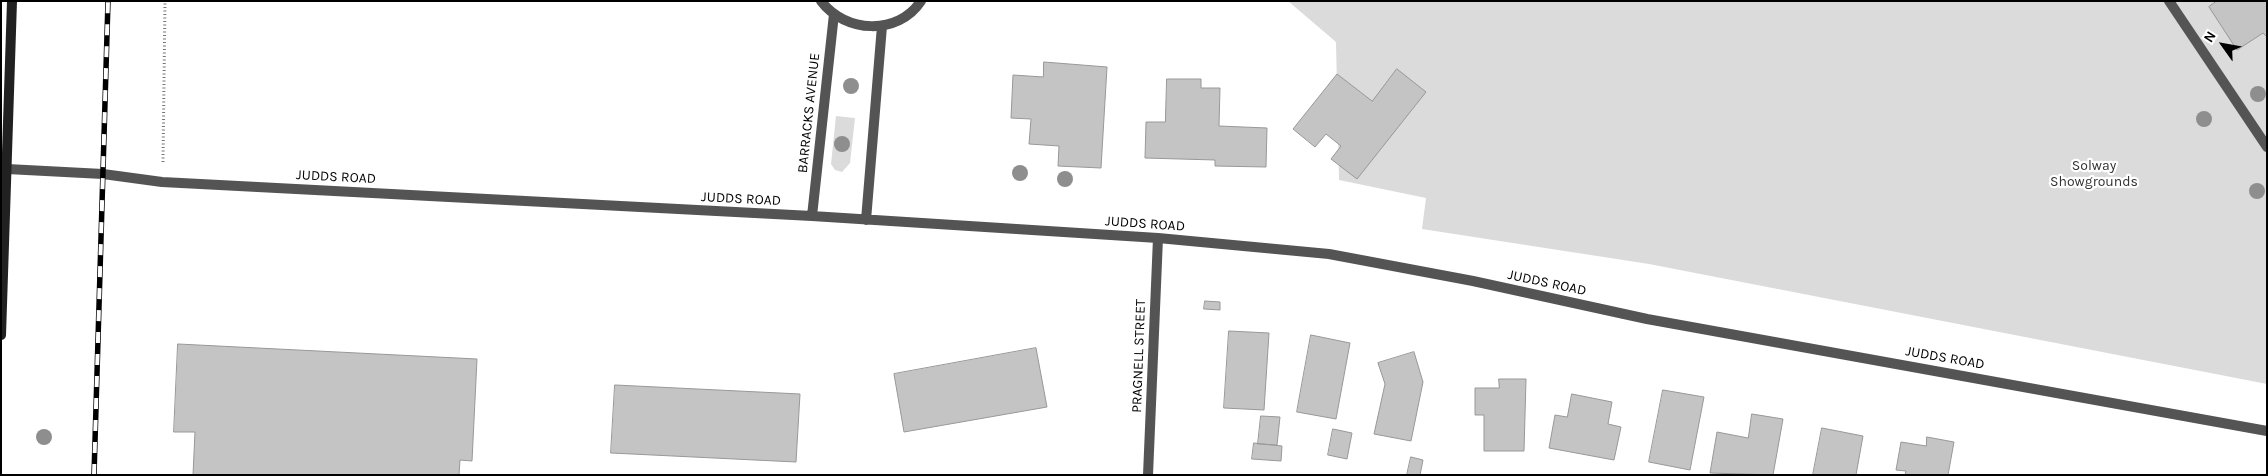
<!DOCTYPE html>
<html>
<head>
<meta charset="utf-8">
<style>
	body { margin:0 }
	#map { position:relative; width:2268px; height:476px; overflow:hidden; background:#fff; font-family:Karla,sans-serif }
	canvas { display:block }
	.frame { position:absolute; inset:0; border:2px solid #000; pointer-events:none }
	.north { position:absolute; left:2198px; top:20px; width:50px; height:50px; -webkit-text-stroke:4px #fff; paint-order:stroke; rotate:302deg; font-size:14px; font-weight:700; line-height:20px; text-align:center; color:#000 }
	.north::after { content:''; display:block; margin:auto; width:18px; height:22px; background:#000; clip-path:polygon(50% 0,100% 100%,50% 72%,0 100%) }
</style>
</head>
<body>
<div id="map">
<canvas width="2268" height="476"></canvas>
<div class="frame"></div>
<div class="north">N</div>
</div>
<script>
const context = document.querySelector('canvas').getContext('2d');
context.lineJoin = 'round';
function fillPath(path, color) {
  context.fillStyle = color;
  context.fill(path, 'evenodd');
}
function stroke(path, color, width, dash) {
  context.strokeStyle = color;
  context.lineWidth = width;
  context.lineCap = dash ? 'butt' : 'round';
  context.setLineDash(dash || []);
  context.stroke(path);
}
function label(font, color, halo, rows, align = 'center') {
  context.font = font + ' Karla,sans-serif';
  context.lineWidth = 4.5;
  context.setLineDash([]);
  context.textBaseline = 'middle';
  context.strokeStyle = halo;
  context.fillStyle = color;
  for (const [text, x, y, turn = 0] of rows) {
    context.save();
    context.translate(x, y);
    context.rotate((+turn || 0) * Math.PI / 180);
    context.textAlign = isNaN(turn) ? turn : align;
    if (halo) context.strokeText(text, 0, 0);
    context.fillText(text, 0, 0);
    context.restore();
  }
}
const green = new Path2D(`
	M1288 1H2267V384L1649 264 1422 229 1426 198 1339 180 1336 42Z
	M836 116 855 118 850 163 842 172 835 170 831 164Z`);
const building = new Path2D(`
	M2217 1H2267V37L2263 33 2237 50 2209 7Z
	M1044 62 1107 67 1101 168 1058 166 1059 146 1029 144 1031 119 1011 118 1013 75 1043 77Z
	M1397 69 1426 92 1357 179 1331 159 1341 146 1326 134 1315 147 1293 129 1337 74 1372 101Z
	M1167 79H1201V88H1220L1219 126 1267 128 1266 167 1215 166V160L1145 158 1146 122H1165Z
	M1205 301 1220 302V310L1204 309Z
	M1229 331 1269 333 1264 410 1224 408Z
	M1311 335 1350 343 1336 419 1297 412Z
	M178 344 477 359 472 461 460 460 459 475H193L195 432H174Z
	M1036 348 1047 407 904 432 894 374Z
	M1414 352 1423 382 1411 441 1374 434 1385 384 1378 363Z
	M1499 379H1526L1524 451H1484V415H1475V388H1499Z
	M615 385 800 394 796 462 611 453Z
	M1663 390 1704 397 1690 470 1649 462Z
	M1572 394 1612 402 1608 424 1621 427 1614 460 1549 448 1555 415 1567 417Z
	M1752 414 1783 419 1773 475 1710 473 1717 432 1748 438Z
	M1261 416 1280 417 1277 445 1258 444Z
	M1822 428 1863 436 1856 475H1813Z
	M1333 429 1352 433 1347 459 1328 455Z
	M1927 437 1954 442 1948 475H1905L1906 471 1896 470 1901 442 1926 446Z
	M1254 443 1282 446 1281 461 1252 459Z
	M1411 457 1423 460 1420 475H1407Z`);
const path = new Path2D(`
	M163 162 165 1`);
const service = new Path2D(`
	M2169 1 2267 147`);
const minor = new Path2D(`
	M821 1C845 33 898 36 921 1
	M7 169 103 174 162 182 812 216 1158 238 1329 254 1473 281 1647 319 2267 431
	M812 216 834 14
	M866 220 882 26
	M1148 475 1158 238`);
const secondary = new Path2D(`
	M1 335 12 1`);
const rail = new Path2D(`
	M94 475 108 1`);
const trees = [
	[851,86],
	[2258,94],
	[2204,119],
	[842,144],
	[1020,173],
	[1065,179],
	[2257,191],
	[44,437]
];
const streetNames = [
	["BARRACKS AVENUE",809,113,-84],
	["JUDDS ROAD",336,177,3],
	["JUDDS ROAD",741,199,3],
	["JUDDS ROAD",1145,224,4],
	["JUDDS ROAD",1547,283,12],
	["PRAGNELL STREET",1139,356,-88],
	["JUDDS ROAD",1945,358,10]
];
const parkNames = [
	["Solway",2094,166],
	["Showgrounds",2094,182]
];
fillPath(green, '#dbdbdb');
fillPath(building, '#c4c4c4');
stroke(building, '#989898', 1);
stroke(path, '#767676', 3, [1, 2.5]);
stroke(service, '#545454', 10);
stroke(minor, '#545454', 10);
stroke(secondary, '#212121', 10);
stroke(rail, '#000', 5.5);
stroke(rail, '#fff', 4, [11]);
context.fillStyle = '#8e8e8e';
for (const [x, y] of trees) {
  context.beginPath();
  context.arc(x, y, 8, 0, 2 * Math.PI);
  context.fill();
}
label('14px', '#000', '#fff', streetNames);
label('14px', '#323232', '#fff', parkNames);
</script>
</body>
</html>
